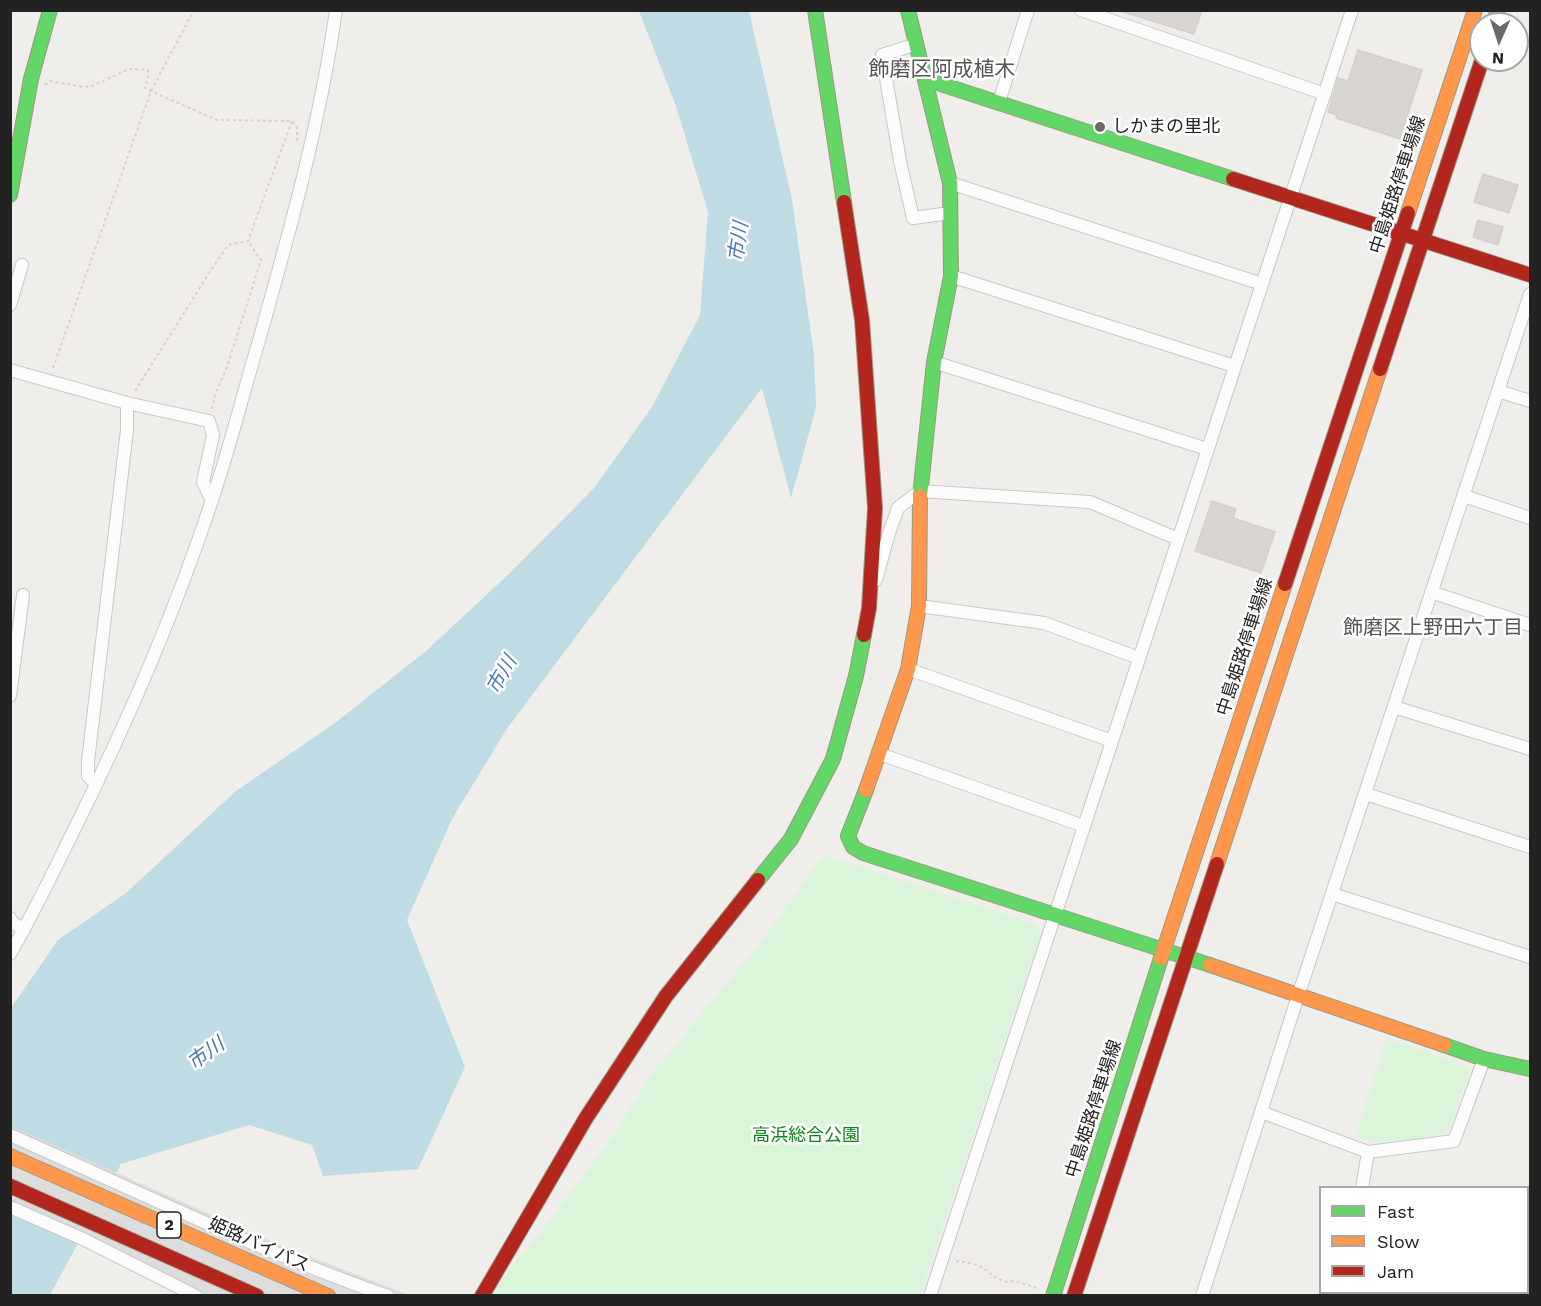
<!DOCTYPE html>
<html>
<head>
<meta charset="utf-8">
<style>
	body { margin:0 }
	#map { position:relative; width:1541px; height:1306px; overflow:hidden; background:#f0eeeb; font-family:"Work Sans",sans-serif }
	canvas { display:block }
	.frame { position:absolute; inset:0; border:12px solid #222; pointer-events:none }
	.legend { position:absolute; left:1319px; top:1186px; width:210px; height:108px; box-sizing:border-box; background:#fff; border:2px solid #a7a7a7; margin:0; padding:8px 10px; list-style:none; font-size:18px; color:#222 }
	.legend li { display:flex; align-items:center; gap:12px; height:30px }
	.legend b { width:30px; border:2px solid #a7a7a7 }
	.north { position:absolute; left:1469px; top:12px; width:60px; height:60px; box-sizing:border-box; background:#fff; border:2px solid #a7a7a7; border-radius:50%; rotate:183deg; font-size:16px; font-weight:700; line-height:24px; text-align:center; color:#222 }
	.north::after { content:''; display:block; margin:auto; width:21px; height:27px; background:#6a6968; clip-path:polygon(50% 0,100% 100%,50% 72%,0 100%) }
</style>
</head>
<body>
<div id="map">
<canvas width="1541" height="1306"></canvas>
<div class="frame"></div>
<ul class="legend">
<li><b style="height:8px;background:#63d668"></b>Fast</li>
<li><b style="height:8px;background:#ff974d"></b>Slow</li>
<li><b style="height:8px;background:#b3261e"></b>Jam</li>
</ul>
<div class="north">N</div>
</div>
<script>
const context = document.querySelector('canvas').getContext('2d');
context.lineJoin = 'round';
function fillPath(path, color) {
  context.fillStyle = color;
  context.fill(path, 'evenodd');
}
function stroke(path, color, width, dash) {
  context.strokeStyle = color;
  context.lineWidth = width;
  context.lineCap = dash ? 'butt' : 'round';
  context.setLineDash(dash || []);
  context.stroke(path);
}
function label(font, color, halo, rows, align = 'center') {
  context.font = font + ' "Work Sans","Noto Sans JP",sans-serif';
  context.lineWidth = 5;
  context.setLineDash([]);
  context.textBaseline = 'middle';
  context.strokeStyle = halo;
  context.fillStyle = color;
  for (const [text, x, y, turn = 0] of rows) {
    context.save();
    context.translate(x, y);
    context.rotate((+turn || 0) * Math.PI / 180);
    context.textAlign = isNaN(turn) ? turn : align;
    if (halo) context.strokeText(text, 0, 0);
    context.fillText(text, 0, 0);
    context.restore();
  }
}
const park = new Path2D(`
	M823 855 1037 925 1041 933 920 1295 491 1296 515 1262 538 1236 612 1137 651 1075 768 933Z
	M1387 1038 1471 1068 1448 1132 1382 1145 1355 1136Z`);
const water = new Path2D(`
	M639 11H749L792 200 814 355 816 408 791 498 762 388 506 730 452 819 407 920 465 1067 418 1169 323 1176 312 1145 249 1125 121 1164 50 1295 11 1296V1008L58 940 126 893 236 791 335 723 426 651 511 572 594 488 652 407 700 315 708 212 676 106Z`);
const pier = new Path2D(`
	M11 1126 275 1243 409 1295H182L81 1245 11 1214Z`);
const building = new Path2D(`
	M1117 10H1202L1194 34Z
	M1358 50 1422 70 1400 139 1336 118 1337 115 1328 112 1338 78 1348 81Z
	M1483 174 1518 185 1509 213 1474 202Z
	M1478 220 1503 227 1498 245 1473 237Z
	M1212 501 1236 509 1233 518 1275 532 1261 573 1195 551Z`);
const path = new Path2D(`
	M45 85 50 81 84 87 92 86 129 69 148 70 149 74 145 88 151 91 217 120 292 121 297 127V141
	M53 368 151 91 194 10
	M135 391 213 267 228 245 248 241 292 121
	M212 409 215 395 227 367 261 260 248 241
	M956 1261 970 1263 982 1267 996 1278 1007 1282 1015 1281 1040 1289`);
const street = new Path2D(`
	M1081 10 1325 94
	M917 44 882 55 900 161 913 218 950 213
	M999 102 1028 10
	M950 183 1262 284
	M951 276 1234 366
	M10 305 22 265
	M934 362 1207 449
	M10 370 127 403 209 421 213 435 203 482 212 501
	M1498 391 1530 401
	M1464 496 1530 518
	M876 580 889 533 898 508 920 491 1090 502 1178 539
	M1431 592 1530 625
	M919 606 1044 623 1139 658
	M908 669 1112 741
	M10 696 23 595
	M1394 707 1530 749
	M880 754 1084 826
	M96 784 88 776V761L127 430V403
	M1366 794 1530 847
	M1332 894 1530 957
	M10 918 12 922 24 930
	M10 954C34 913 54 870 75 828 127 723 174 615 211 503 229 451 242 397 258 344 289 234 320 124 336 10
	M1261 1112 1368 1152 1454 1141 1484 1059
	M10 1135C135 1190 259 1251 388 1296
	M1362 1188 1368 1152
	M10 1207 83 1239 196 1296
	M1528 1266 1530 1264
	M930 1296 1352 10
	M1202 1296 1298 996 1530 294
	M1364 1296V1292
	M1493 1296 1496 1292`);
const fast = new Path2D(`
	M815 10 844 202
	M908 10 950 183 951 276 934 362 920 496
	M1493 24 1498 10
	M925 79 1233 179
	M10 195 31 79 50 10
	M866 790 848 836 853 847 863 853 1210 965
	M758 880 791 839 833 759 856 676 864 635
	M1444 1045 1484 1059 1530 1069
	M1053 1296 1161 958`);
const slow = new Path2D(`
	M1408 213 1475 10
	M866 790 908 669 919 606 920 496
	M1217 864 1380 369
	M1161 958 1285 584
	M1210 965 1444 1045
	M10 1156 328 1296`);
const jam = new Path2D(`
	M1233 179 1530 275
	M844 202 862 320 875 508 869 608 864 635
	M1380 369 1482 60
	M1285 584 1408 213
	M10 1186 257 1296
	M482 1296 586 1118 666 996 758 880
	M1074 1296 1217 864`);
const markers = [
	[1100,127,6,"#6a6968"]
];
const shields = [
	[169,1225,24]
];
const shieldNames = [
	["2",169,1225]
];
const poiNames = [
	["しかまの里北",1112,127]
];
const streetNames = [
	["中島姫路停車場線",1398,185,-72],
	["中島姫路停車場線",1245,647,-72],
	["中島姫路停車場線",1094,1109,-72],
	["姫路バイパス",259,1245,24]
];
const parkNames = [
	["高浜総合公園",806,1136]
];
const waterNames = [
	["市川",739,242,-82],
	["市川",502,675,-60],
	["市川",206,1054,-36]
];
const neighbourhoodNames = [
	["飾磨区上野田六丁目",1433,628]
];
const quarterNames = [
	["飾磨区阿成植木",942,70]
];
fillPath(park, '#daf5da');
fillPath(water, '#bfdbe3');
fillPath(pier, '#dedddd');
fillPath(building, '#d7d4d2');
stroke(building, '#d3d0cc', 1.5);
stroke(street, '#c9c8c7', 14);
stroke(fast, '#999a82', 16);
stroke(slow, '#999a82', 16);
stroke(jam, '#999a82', 16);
stroke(path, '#dccecd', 2, [3, 3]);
stroke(street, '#fdfcfc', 12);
stroke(fast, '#63d668', 14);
stroke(slow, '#ff974d', 14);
stroke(jam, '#b3261e', 14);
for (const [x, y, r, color] of markers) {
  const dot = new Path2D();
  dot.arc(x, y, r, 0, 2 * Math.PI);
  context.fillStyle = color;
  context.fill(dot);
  stroke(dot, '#fff', 2);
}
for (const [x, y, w] of shields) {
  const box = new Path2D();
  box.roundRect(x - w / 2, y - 13, w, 26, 4.5);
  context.fillStyle = '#fff';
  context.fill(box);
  stroke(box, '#222', 1.5);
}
label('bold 16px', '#222', null, shieldNames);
label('18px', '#222', '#fff', poiNames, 'left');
label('18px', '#222', '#fff', streetNames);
label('18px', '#0c8416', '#fff', parkNames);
label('italic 20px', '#4a7aab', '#fff', waterNames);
label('20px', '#555', '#fff', neighbourhoodNames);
label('21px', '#555', '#fff', quarterNames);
</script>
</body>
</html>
